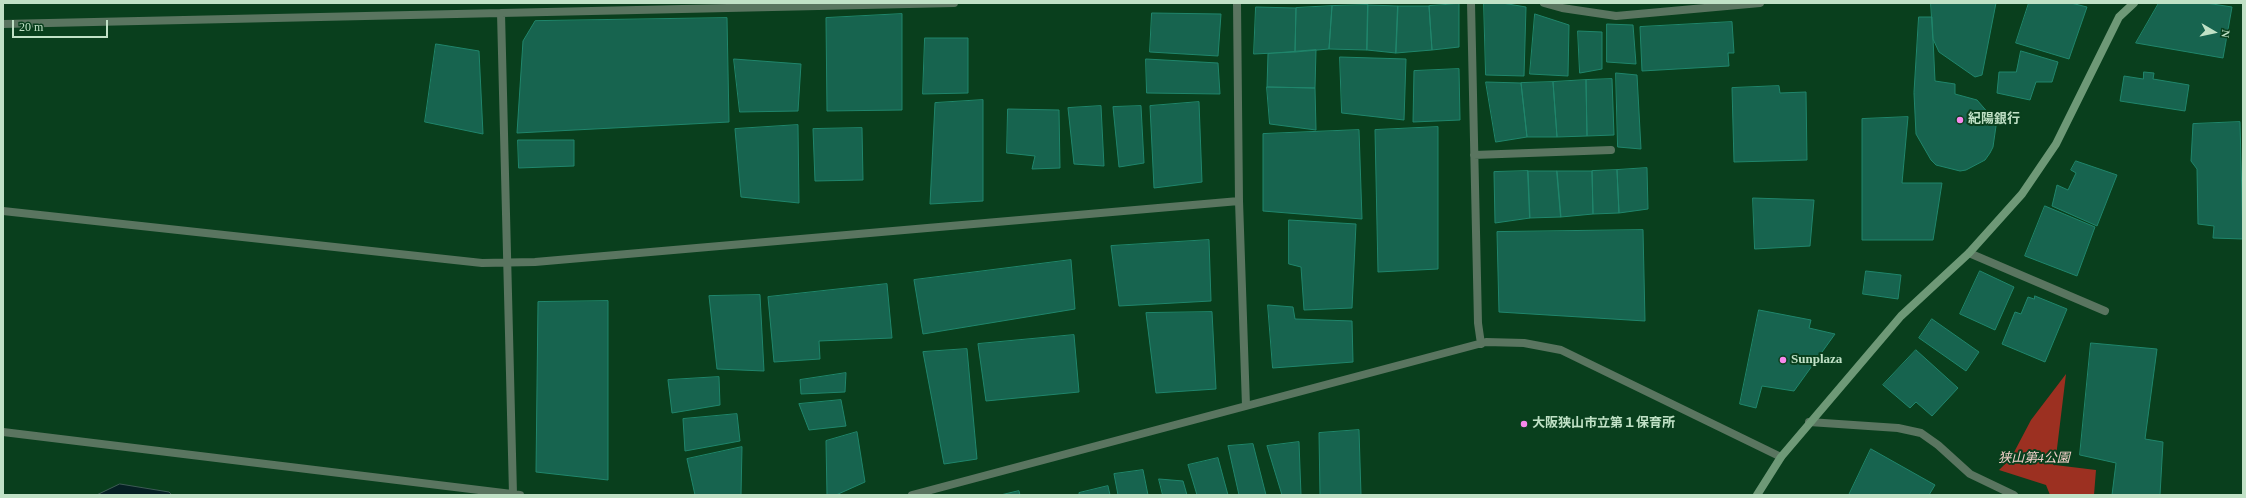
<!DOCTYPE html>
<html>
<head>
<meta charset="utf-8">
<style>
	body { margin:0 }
	#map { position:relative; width:2246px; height:498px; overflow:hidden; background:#093f1d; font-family:"Times New Roman",serif }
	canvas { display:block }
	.frame { position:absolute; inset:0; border:4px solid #c0e1c6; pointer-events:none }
	.north { position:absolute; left:2194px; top:12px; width:40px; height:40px; -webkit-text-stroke:3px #093f1d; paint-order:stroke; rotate:99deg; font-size:11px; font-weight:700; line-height:16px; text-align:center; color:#c0e1c6 }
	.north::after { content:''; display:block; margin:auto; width:14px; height:18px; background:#c0e1c6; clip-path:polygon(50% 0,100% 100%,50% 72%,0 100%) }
	.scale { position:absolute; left:12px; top:20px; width:96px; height:18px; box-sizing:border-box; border:2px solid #c0e1c6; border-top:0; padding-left:5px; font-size:12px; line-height:14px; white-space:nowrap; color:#c0e1c6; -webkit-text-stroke:3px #093f1d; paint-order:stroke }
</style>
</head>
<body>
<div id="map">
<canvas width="2246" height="498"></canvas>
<div class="frame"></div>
<div class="north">N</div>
<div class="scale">20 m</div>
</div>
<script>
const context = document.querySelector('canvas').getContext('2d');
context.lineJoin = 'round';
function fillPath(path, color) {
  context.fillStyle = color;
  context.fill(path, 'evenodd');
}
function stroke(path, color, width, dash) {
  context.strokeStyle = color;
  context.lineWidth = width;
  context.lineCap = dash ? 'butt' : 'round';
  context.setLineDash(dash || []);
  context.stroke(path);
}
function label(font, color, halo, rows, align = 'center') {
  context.font = font + ' "Times New Roman","Noto Sans JP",serif';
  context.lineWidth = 4;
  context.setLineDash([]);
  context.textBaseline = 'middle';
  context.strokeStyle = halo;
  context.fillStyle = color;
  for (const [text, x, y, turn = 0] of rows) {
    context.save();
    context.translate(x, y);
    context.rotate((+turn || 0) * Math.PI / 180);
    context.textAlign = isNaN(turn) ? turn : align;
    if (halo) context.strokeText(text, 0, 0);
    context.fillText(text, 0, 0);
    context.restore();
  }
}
const green = new Path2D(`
	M2066 374 2055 465 2096 470 2094 495H2050L2046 485 1999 470 2011 458 2031 420Z`);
const water = new Path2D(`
	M120 484 169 492 172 495H97Z`);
const building = new Path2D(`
	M1484 3H1502L1526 7 1524 76 1486 75Z
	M1931 3H1996L1982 75 1975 77 1939 52 1933 39Z
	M2029 3H2071L2087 7 2069 59 2016 43Z
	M2159 3H2206L2232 7 2223 58 2136 43Z
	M1459 4V47L1432 50 1429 6Z
	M1368 5 1398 6 1396 53 1367 50Z
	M1368 5 1367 50 1329 49 1332 6Z
	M1332 6 1329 49 1295 52 1296 8Z
	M1398 6H1429L1432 50 1396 53Z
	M1256 7 1296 8 1295 52 1254 54Z
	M1152 13 1221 14 1218 56 1150 52Z
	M902 14V110L827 111 826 18Z
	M1535 14 1569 25 1568 76 1530 74Z
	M1919 17H1932L1935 81 1955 84V94L1977 100 1990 115 1996 126 1993 147 1990 153 1985 160 1966 170 1960 171 1936 165 1931 160 1916 134 1914 93Z
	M727 18 729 122 517 133 523 41 535 21Z
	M1732 22 1734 53H1728L1729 66 1642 71 1640 27Z
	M1607 24 1633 25 1636 64 1607 62Z
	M1578 31 1602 32V69L1580 73Z
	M925 38H968V93L923 94Z
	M436 44 479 51 483 134 425 122Z
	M1316 50 1315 88 1267 87 1268 54Z
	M2021 51 2058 62 2052 82H2036L2030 100 1997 93 1999 72H2016Z
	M1340 57 1406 59 1404 120 1342 113Z
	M734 59 801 64 798 111 740 112Z
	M1146 59 1218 63 1220 94 1147 93Z
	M1459 69 1460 120 1413 122 1414 71Z
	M2144 72 2154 73 2153 79 2189 85 2185 111 2120 101 2124 76 2143 79Z
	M1616 73 1637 75 1641 149 1618 147Z
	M1612 79 1614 135 1587 136 1586 80Z
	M1586 80 1587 136 1557 137 1553 82Z
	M1486 82 1521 83 1527 137 1496 142Z
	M1553 82 1557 137H1527L1521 83Z
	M1779 86 1780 93 1806 92 1807 160 1734 162 1732 88Z
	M1267 87 1315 88 1316 130 1270 124Z
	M983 100V201L930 204 935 103Z
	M1199 102 1202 182 1154 188 1150 106Z
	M1101 106 1104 166 1074 164 1068 108Z
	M1141 106 1144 163 1119 167 1113 107Z
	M1008 109 1059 110 1060 168 1032 169 1035 156 1007 153Z
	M1908 117 1902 183H1942L1933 240H1862V119Z
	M2240 122 2243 239 2213 238 2214 226 2198 224 2197 169 2191 161 2193 124Z
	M798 125 799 203 741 197 735 129Z
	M1438 127V269L1378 272 1375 130Z
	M862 128 863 180 815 181 813 129Z
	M1359 130 1362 219 1263 211V134Z
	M518 140H574V166L519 168Z
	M2076 161 2117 175 2097 226 2052 206 2057 185 2068 190 2076 173 2071 170Z
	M1647 168 1648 209 1619 213 1617 170Z
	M1617 170 1619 213 1593 214 1592 171Z
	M1528 171H1557L1561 217 1530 218Z
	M1528 171 1530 218 1495 223 1494 172Z
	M1557 171H1592L1593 214 1561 217Z
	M1753 198 1814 200 1810 246 1755 249Z
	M2045 206 2095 227 2077 276 2025 256Z
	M1289 220 1356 224 1352 308 1304 310 1301 267 1289 264Z
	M1643 230 1645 321 1499 312 1497 232Z
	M1209 240 1211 301 1119 306 1111 246Z
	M1071 260 1075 309 923 334 914 280Z
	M1866 271 1901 275 1898 299 1863 294Z
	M1980 271 2014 287 1995 330 1960 314Z
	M887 284 892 338 819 341 820 359 774 362 768 297Z
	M760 295 764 371 717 369 709 296Z
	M2035 296 2067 309 2045 362 2002 344 2015 312 2021 314 2028 297 2034 299Z
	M608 301V480L536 472 538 302Z
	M1268 305 1293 307 1295 319 1352 321 1353 362 1273 368Z
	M1759 310 1811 320 1809 328 1835 334 1794 391 1762 386 1756 408 1740 404Z
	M1212 312 1216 389 1156 393 1146 313Z
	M1932 319 1979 352 1966 371 1919 338Z
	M1074 335 1079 392 986 401 978 344Z
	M2091 343 2157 349 2145 439 2163 442 2160 495H2112L2116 463 2080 455Z
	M967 349 977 459 944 464 923 352Z
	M1916 350 1958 388 1932 416 1916 402 1910 408 1883 385Z
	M846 373 845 392 801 394 800 380Z
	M719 377 720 405 672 413 668 380Z
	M841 400 846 426 809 430 799 404Z
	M737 414 740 441 685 451 683 419Z
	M1359 430 1361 495H1320L1319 433Z
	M857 432 865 482 836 495H827L826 441Z
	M1299 442 1301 495H1282L1267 446Z
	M1253 444 1266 495H1239L1228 446Z
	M742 447 741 495H695L687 459Z
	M1871 449 1935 485 1929 495H1849Z
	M1218 458 1228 495H1197L1188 465Z
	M1143 470 1148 495H1118L1114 474Z
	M1159 479 1183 481 1187 495H1163Z
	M1108 486 1110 495H1079V493Z
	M1019 491 1020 495H1001Z`);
const lane = new Path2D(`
	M1969 253 2105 311`);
const street = new Path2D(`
	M1237 3 1239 201 1246 406
	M1471 3 1478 323 1481 344
	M1544 3 1562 8 1616 16 1760 3
	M501 13 513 494
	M3 24 954 3
	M1474 155 1611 150
	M3 211 482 263 535 262 1239 201
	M1809 422 1898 428 1921 433 1938 445 1970 474 2014 495
	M3 432 520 495
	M912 495 1486 342 1524 343 1561 350 1781 457`);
const secondary = new Path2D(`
	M1757 495 1781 457 1901 316 1969 253 2022 194 2056 144 2119 17 2134 3`);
const markers = [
	[1960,120,4,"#f788ec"],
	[1783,360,4,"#f788ec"],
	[1524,424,4,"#f788ec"]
];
const poiNames = [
	["紀陽銀行",1968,120],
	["Sunplaza",1791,360],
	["大阪狭山市立第１保育所",1532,424]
];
const parkNames = [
	["狭山第4公園",2034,459]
];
fillPath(green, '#9c3021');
fillPath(water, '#052024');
stroke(water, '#3d5a55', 1);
fillPath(building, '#17644f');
stroke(building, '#20866c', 1);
stroke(lane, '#5a7560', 8);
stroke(street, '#5a7560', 8);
stroke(secondary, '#6e9977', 8);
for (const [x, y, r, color] of markers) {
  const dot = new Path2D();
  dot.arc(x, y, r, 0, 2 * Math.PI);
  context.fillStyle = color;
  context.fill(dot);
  stroke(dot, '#093f1d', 1.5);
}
label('bold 13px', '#c0e1c6', '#093f1d', poiNames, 'left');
label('italic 13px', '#f2d0c9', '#093f1d', parkNames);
</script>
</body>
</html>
